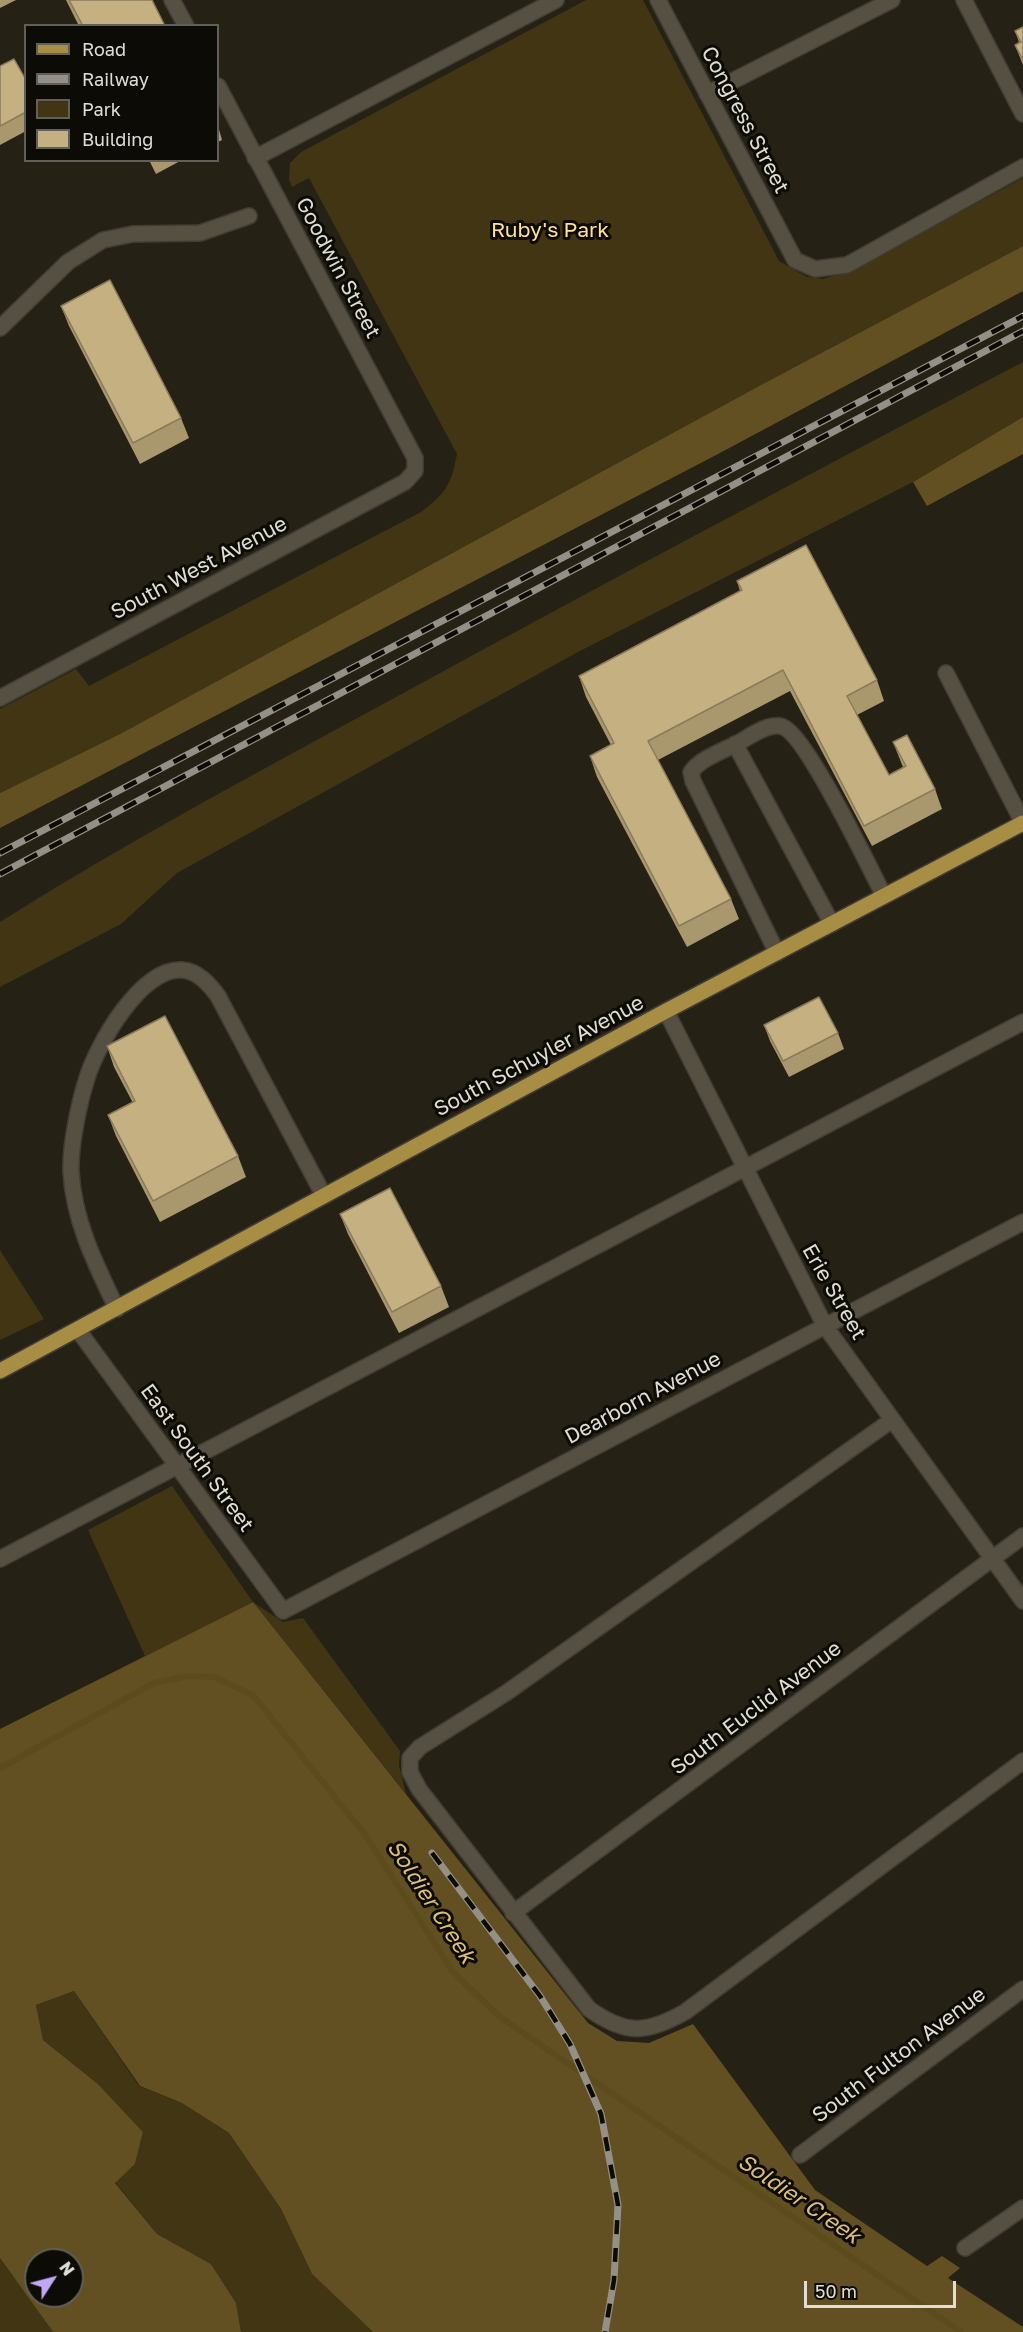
<!DOCTYPE html>
<html>
<head>
<meta charset="utf-8">
<style>
	body { margin:0 }
	#map { position:relative; width:1023px; height:2332px; overflow:hidden; background:#262115; font-family:"Golos Text",sans-serif }
	canvas { display:block }
	.legend { position:absolute; left:24px; top:24px; width:195px; height:138px; box-sizing:border-box; background:#0d0b06; border:2px solid #615f59; margin:0; padding:8px 10px; list-style:none; font-size:18px; color:#e0ddd5 }
	.legend li { display:flex; align-items:center; gap:12px; height:30px }
	.legend b { width:30px; border:2px solid #615f59 }
	.north { position:absolute; left:24px; top:2248px; width:60px; height:60px; box-sizing:border-box; background:#0d0b06; border:2px solid #615f59; border-radius:50%; rotate:54deg; font-size:16px; font-weight:700; line-height:24px; text-align:center; color:#e0ddd5 }
	.north::after { content:''; display:block; margin:auto; width:21px; height:27px; background:#c0a8f4; clip-path:polygon(50% 0,100% 100%,50% 72%,0 100%) }
	.scale { position:absolute; left:804px; top:2281px; width:152px; height:27px; box-sizing:border-box; border:3px solid #e0ddd5; border-top:0; padding-left:8px; font-size:18px; line-height:21px; white-space:nowrap; color:#e0ddd5; -webkit-text-stroke:4px #0d0b06; paint-order:stroke }
</style>
</head>
<body>
<div id="map">
<canvas width="1023" height="2332"></canvas>
<ul class="legend">
<li><b style="height:8px;background:#a88d44"></b>Road</li>
<li><b style="height:8px;background:#949087"></b>Railway</li>
<li><b style="height:16px;background:#413513"></b>Park</li>
<li><b style="height:16px;background:#c4b080"></b>Building</li>
</ul>
<div class="north">N</div>
<div class="scale">50 m</div>
</div>
<script>
const context = document.querySelector('canvas').getContext('2d');
context.lineJoin = 'round';
function fillPath(path, color) {
  context.fillStyle = color;
  context.fill(path, 'evenodd');
}
function stroke(path, color, width, dash) {
  context.strokeStyle = color;
  context.lineWidth = width;
  context.lineCap = dash ? 'butt' : 'round';
  context.setLineDash(dash || []);
  context.stroke(path);
}
function label(font, color, halo, rows, align = 'center') {
  context.font = font + ' "Golos Text",sans-serif';
  context.lineWidth = 6;
  context.setLineDash([]);
  context.textBaseline = 'middle';
  context.strokeStyle = halo;
  context.fillStyle = color;
  for (const [text, x, y, turn = 0] of rows) {
    context.save();
    context.translate(x, y);
    context.rotate((+turn || 0) * Math.PI / 180);
    context.textAlign = isNaN(turn) ? turn : align;
    if (halo) context.strokeText(text, 0, 0);
    context.fillText(text, 0, 0);
    context.restore();
  }
}
const green = new Path2D(`
	M586 0H643L779 261 807 277 823 279 839 274 861 266 1023 178V246L759 386 120 734 0 793V709L76 669 89 686 421 512C446 493 451 485 457 454L309 178 292 187 289 179 290 163 301 152Z
	M1023 362V417L913 482 578 652 177 873 121 924 0 987V922C125 843 256 773 387 702 598 586 810 474 1023 362Z
	M0 1250 44 1319 0 1340Z
	M172 1486 253 1602 283 1622 303 1618 400 1751 399 1766 406 1794 253 1602 145 1656 88 1530Z
	M74 1991 139 2086 182 2103 229 2133 281 2209 312 2274 373 2332H241L236 2303 211 2264 157 2234 115 2182 135 2164 143 2132 98 2084 43 2040 36 2005Z
	M0 2258 50 2328 53 2332H0Z`);
const forest = new Path2D(`
	M1023 246V291L718 454 0 828V793L120 734 759 386Z
	M1023 417V454L927 506 913 482Z
	M253 1602 588 2023 617 2041 649 2043 693 2024 815 2190 927 2266 942 2256 960 2268 948 2278 1023 2327V2332H373L312 2274 281 2209 229 2133 182 2103 140 2086 74 1991 36 2005 43 2040 98 2084 143 2132 135 2164 115 2183 157 2234 211 2264 236 2303 241 2332H53L0 2258V1729ZM36 2260H72V2296H36Z`);
const stream = new Path2D(`
	M0 1768 154 1683 188 1676 214 1677 253 1695 366 1836 453 1972 500 2017 961 2332`);
const minor = new Path2D(`
	M172 0 186 26
	M658 0 795 260 815 269 847 265 1023 167
	M964 0 1023 114
	M707 94 892 0
	M255 158 556 0
	M0 328 68 262 103 240 133 234 200 233 249 216
	M946 673 1023 823
	M0 698 405 482 415 471V458L218 86
	M735 744 832 924
	M777 953 693 781 691 772C701 758 723 751 738 743 749 737 766 724 780 726 804 729 870 869 884 896
	M666 1011 825 1326 1023 1601
	M117 1309C96 1265 74 1222 71 1172 70 1146 79 1103 87 1078 97 1045 141 967 182 970 198 971 209 984 218 996L324 1196
	M78 1330 283 1611 1023 1222
	M892 1420 506 1693 420 1747 410 1758V1772L419 1789 589 2009C626 2035 646 2034 685 2012L1023 1761
	M0 1559 1023 1022
	M513 1913 1023 1536
	M800 2155 1023 1989
	M965 2248 1023 2208`);
const major = new Path2D(`
	M0 1371 666 1011 1023 823`);
const rail = new Path2D(`
	M0 853 1023 316
	M0 874 1023 331
	M432 1853 540 1996 570 2044 601 2114 618 2205 614 2280 605 2332`);
const wall = new Path2D(`
	M0 0H16L0 8Z
	M66 0H152L165 26H79Z
	M1023 27V65L1015 45 1019 42 1015 31Z
	M0 66 26 80V131L0 145Z
	M218 126 222 140 218 142Z
	M149 160H182L156 174Z
	M61 306 181 418 189 438 140 464 69 326Z
	M737 581 877 680 884 701 857 715 889 775 903 767 893 742 935 789 942 809 872 846 790 691 658 760 731 899 739 919 687 947 597 777 590 756 611 745 586 697 579 676 740 591Z
	M764 1025 838 1033 844 1049 789 1077 770 1041Z
	M107 1046 238 1156 246 1177 160 1222 116 1136 108 1115 133 1103 114 1067Z
	M340 1214 441 1286 449 1307 399 1333 348 1234Z`);
const building = new Path2D(`
	M69 0H152L165 26H83Z
	M1023 27V60L1015 45 1021 42 1015 31Z
	M14 59 26 80V112L0 126V66Z
	M110 280 181 418 133 443 61 306Z
	M806 545 877 680 847 696 889 775 906 766 893 742 907 735 935 789 864 826 783 670 648 741 731 899 679 926 590 756 614 743 579 676 742 590 737 581Z
	M819 997 838 1033 783 1061 764 1025Z
	M165 1016 238 1156 153 1201 108 1115 135 1101 107 1046Z
	M390 1188 441 1286 392 1312 340 1214Z`);
const streetNames = [
	["Congress Street",745,120,62],
	["Goodwin Street",338,268,62],
	["South West Avenue",199,568,-28],
	["South Schuyler Avenue",539,1056,-28],
	["Erie Street",834,1292,60],
	["Dearborn Avenue",643,1398,-28],
	["East South Street",197,1458,54],
	["South Euclid Avenue",756,1708,-37],
	["South Fulton Avenue",899,2055,-37]
];
const parkNames = [
	["Ruby's Park",550,230]
];
const waterNames = [
	["Soldier Creek",431,1902,57],
	["Soldier Creek",799,2199,34]
];
fillPath(green, '#413513');
fillPath(forest, '#625022');
stroke(stream, '#5c4b1c', 6);
stroke(minor, '#413d35', 18);
stroke(major, '#413d35', 18);
stroke(minor, '#555042', 15);
stroke(major, '#a88d44', 15);
stroke(rail, '#949087', 7);
stroke(rail, '#0d0b06', 4.5, [14]);
fillPath(wall, '#a9976e');
fillPath(building, '#c4b080');
stroke(building, '#897b5a', 1.5);
label('21px', '#e0ddd5', '#0d0b06', streetNames);
label('21px', '#fee096', '#0d0b06', parkNames);
label('italic 22px', '#dcbf76', '#0d0b06', waterNames);
</script>
</body>
</html>
